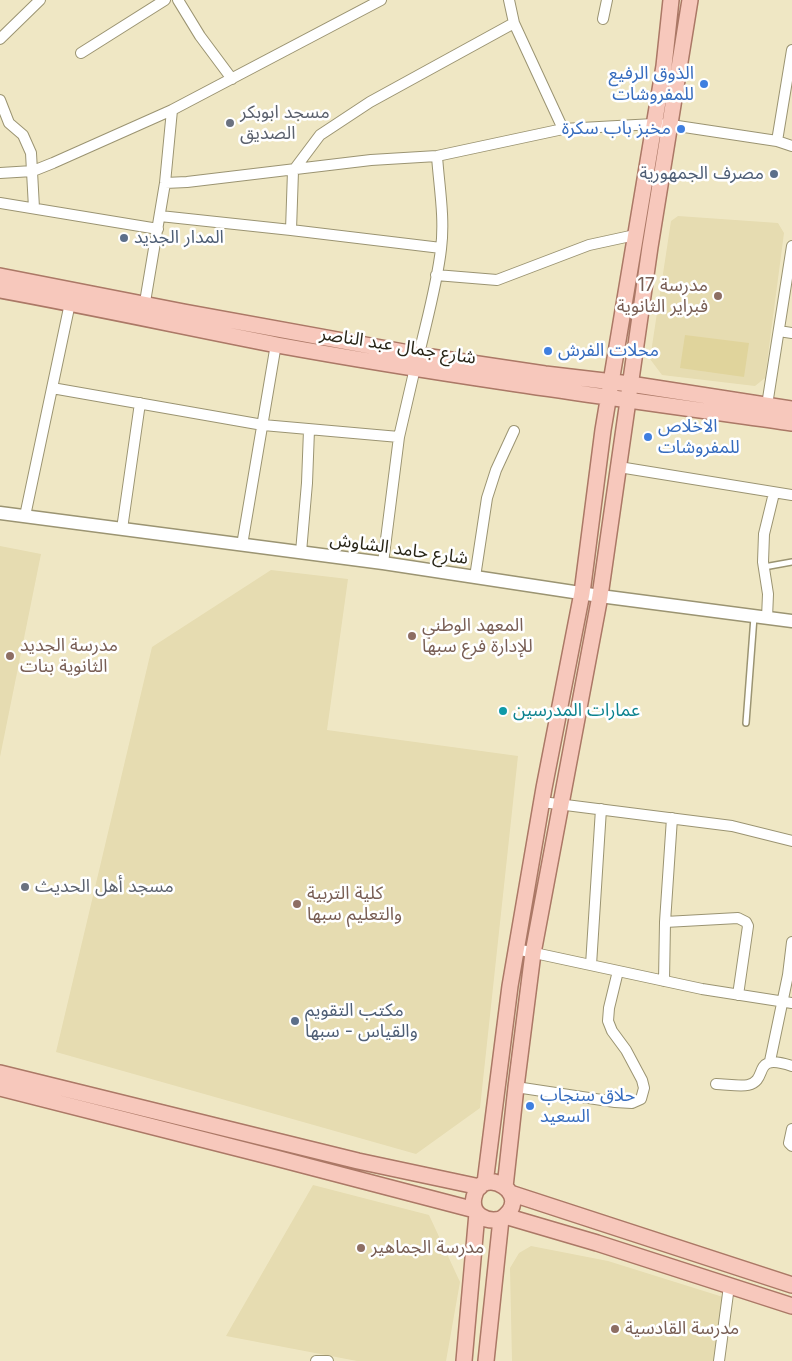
<!DOCTYPE html>
<html>
<head>
<meta charset="utf-8">
<style>
	body { margin:0 }
	canvas { display:block; background:#efe7c4 }
</style>
</head>
<body>
<canvas width="792" height="1361"></canvas>
<script>
const context = document.querySelector('canvas').getContext('2d');
context.lineJoin = 'round';
function fillPath(path, color) {
  context.fillStyle = color;
  context.fill(path, 'evenodd');
}
function stroke(path, color, width, dash) {
  context.strokeStyle = color;
  context.lineWidth = width;
  context.lineCap = dash ? 'butt' : 'round';
  context.setLineDash(dash || []);
  context.stroke(path);
}
function label(font, color, halo, rows, align = 'center') {
  context.font = font + ' Inter,"Noto Sans Arabic",sans-serif';
  context.lineWidth = 5;
  context.setLineDash([]);
  context.textBaseline = 'middle';
  context.strokeStyle = halo;
  context.fillStyle = color;
  for (const [text, x, y, turn = 0] of rows) {
    context.save();
    context.translate(x, y);
    context.rotate((+turn || 0) * Math.PI / 180);
    context.textAlign = isNaN(turn) ? turn : align;
    if (halo) context.strokeText(text, 0, 0);
    context.fillText(text, 0, 0);
    context.restore();
  }
}
const built = new Path2D(`
	M678 216 778 223 784 233 765 378 755 386 662 375 650 359 671 221Z
	M0 546 41 554 0 757Z
	M271 570 348 579 327 730 518 756 480 1108 416 1154 56 1052 152 647Z
	M313 1185 429 1215 460 1282 446 1361H357L226 1336Z
	M531 1246 608 1261 723 1297 714 1361H512L510 1268 519 1253Z`);
const green = new Path2D(`
	M685 335 749 343 744 377 680 368Z`);
const service = new Path2D(`
	M764 567 792 562
	M746 723 754 617`);
const minor = new Path2D(`
	M178 0 200 36 232 79
	M509 0 514 23
	M603 19 607 0
	M0 39 40 0
	M81 53 165 0
	M0 100 9 123 23 135 31 153 34 208
	M777 141 792 50
	M0 173 33 171 53 163 172 110 381 0
	M165 183 187 182 371 160 437 156 563 129 654 124 671 125 777 141 792 146
	M0 203 158 229
	M160 216 291 230
	M441 248 291 230 293 171 320 135 370 102 514 23 563 129
	M436 275 497 280 589 245 635 235
	M144 308 165 183 172 110
	M779 331 792 333
	M419 354C427 319 437 284 441 249 445 218 439 186 437 156
	M52 388 263 425 399 437
	M767 405 792 246
	M619 467 792 495
	M25 516 70 303
	M122 529 140 403
	M242 545 276 344
	M301 552 307 483 309 430
	M383 563 399 437 415 368
	M475 577 487 498 496 470 514 431
	M767 618 768 594 763 562 764 534 774 493
	M542 802 732 826 792 841
	M665 922 738 918 746 922 748 926 738 995
	M516 949 702 989 792 1003
	M591 965 601 809
	M664 981 665 922 672 818
	M770 1061 788 975 792 942
	M716 1084C725 1084 740 1087 748 1085 770 1080 750 1052 792 1066
	M516 1087 615 1102 632 1103 641 1099 644 1088 642 1080 626 1050 612 1031 608 1021 609 1008 618 971
	M792 1129 789 1143 792 1146
	M316 1361H328
	M719 1361 729 1286`);
const tertiary = new Path2D(`
	M0 513 383 563 600 596 792 621`);
const primary = new Path2D(`
	M0 276 184 312 431 357 545 374 630 384 792 409
	M0 290C93 307 185 327 277 345 448 376 620 399 792 423
	M0 1073 358 1161 480 1187
	M0 1088 276 1158 475 1210
	M485 1183 510 986 544 788 582 593 603 430 664 66 671 0
	M505 1187 516 1087 533 953 600 596 650 247 690 0
	M510 1193 792 1285
	M505 1216 597 1243 792 1306
	M464 1361 477 1213
	M486 1361 501 1219C536 1196 482 1162 474 1197 470 1214 486 1223 501 1219`);
const markers = [
	[704,84,5,"#3f7fe0"],
	[230,123,5,"#6b7280"],
	[681,129,5,"#3f7fe0"],
	[774,174,5,"#5c6f8a"],
	[124,238,5,"#5c6f8a"],
	[718,296,5,"#8d6e63"],
	[548,351,5,"#3f7fe0"],
	[648,437,5,"#3f7fe0"],
	[412,636,5,"#8d6e63"],
	[10,656,5,"#8d6e63"],
	[503,711,5,"#0f9aa8"],
	[25,887,5,"#6b7280"],
	[297,904,5,"#8d6e63"],
	[295,1021,5,"#5c6f8a"],
	[530,1106,5,"#3f7fe0"],
	[361,1248,5,"#8d6e63"],
	[615,1329,5,"#8d6e63"]
];
const shopNames = [
	["الذوق الرفيع",694,74,"right"],
	["للمفروشات",694,95,"right"],
	["مخبز باب سكرة",671,129,"right"],
	["محلات الفرش",558,351],
	["الاخلاص",658,427],
	["للمفروشات",658,448],
	["حلاق سنجاب",540,1096],
	["السعيد",540,1117]
];
const worshipNames = [
	["مسجد ابوبكر",240,113],
	["الصديق",240,134],
	["مسجد أهل الحديث",35,887]
];
const serviceNames = [
	["مصرف الجمهورية",764,174,"right"],
	["المدار الجديد",134,238],
	["مكتب التقويم",305,1011],
	["والقياس - سبها",305,1032]
];
const educationNames = [
	["مدرسة 17",708,286,"right"],
	["فبراير الثانوية",708,307,"right"],
	["المعهد الوطني",422,626],
	["للإدارة فرع سبها",422,647],
	["مدرسة الجديد",20,646],
	["الثانوية بنات",20,667],
	["كلية التربية",307,894],
	["والتعليم سبها",307,915],
	["مدرسة الجماهير",371,1248],
	["مدرسة القادسية",625,1329]
];
const streetNames = [
	["شارع جمال عبد الناصر",398,346,9],
	["شارع حامد الشاوش",399,549,8]
];
const cultureNames = [
	["عمارات المدرسين",513,711]
];
fillPath(built, '#e6dcb1');
fillPath(green, '#e0d49c');
stroke(service, '#9b9472', 8);
stroke(minor, '#9b9472', 12);
stroke(tertiary, '#9b9472', 15);
stroke(primary, '#ab7866', 18);
stroke(service, '#fff', 5);
stroke(minor, '#fff', 10);
stroke(tertiary, '#fff', 12);
stroke(primary, '#f7c8bc', 15);
for (const [x, y, r, color] of markers) {
  const dot = new Path2D();
  dot.arc(x, y, r, 0, 2 * Math.PI);
  context.fillStyle = color;
  context.fill(dot);
  stroke(dot, '#fff', 2);
}
label('18px', '#366cbe', '#fff', shopNames, 'left');
label('18px', '#5b616d', '#fff', worshipNames, 'left');
label('18px', '#4e5e75', '#fff', serviceNames, 'left');
label('18px', '#785e54', '#fff', educationNames, 'left');
label('18px', '#282517', '#fff', streetNames);
label('18px', '#0d838f', '#fff', cultureNames, 'left');
</script>
</body>
</html>
